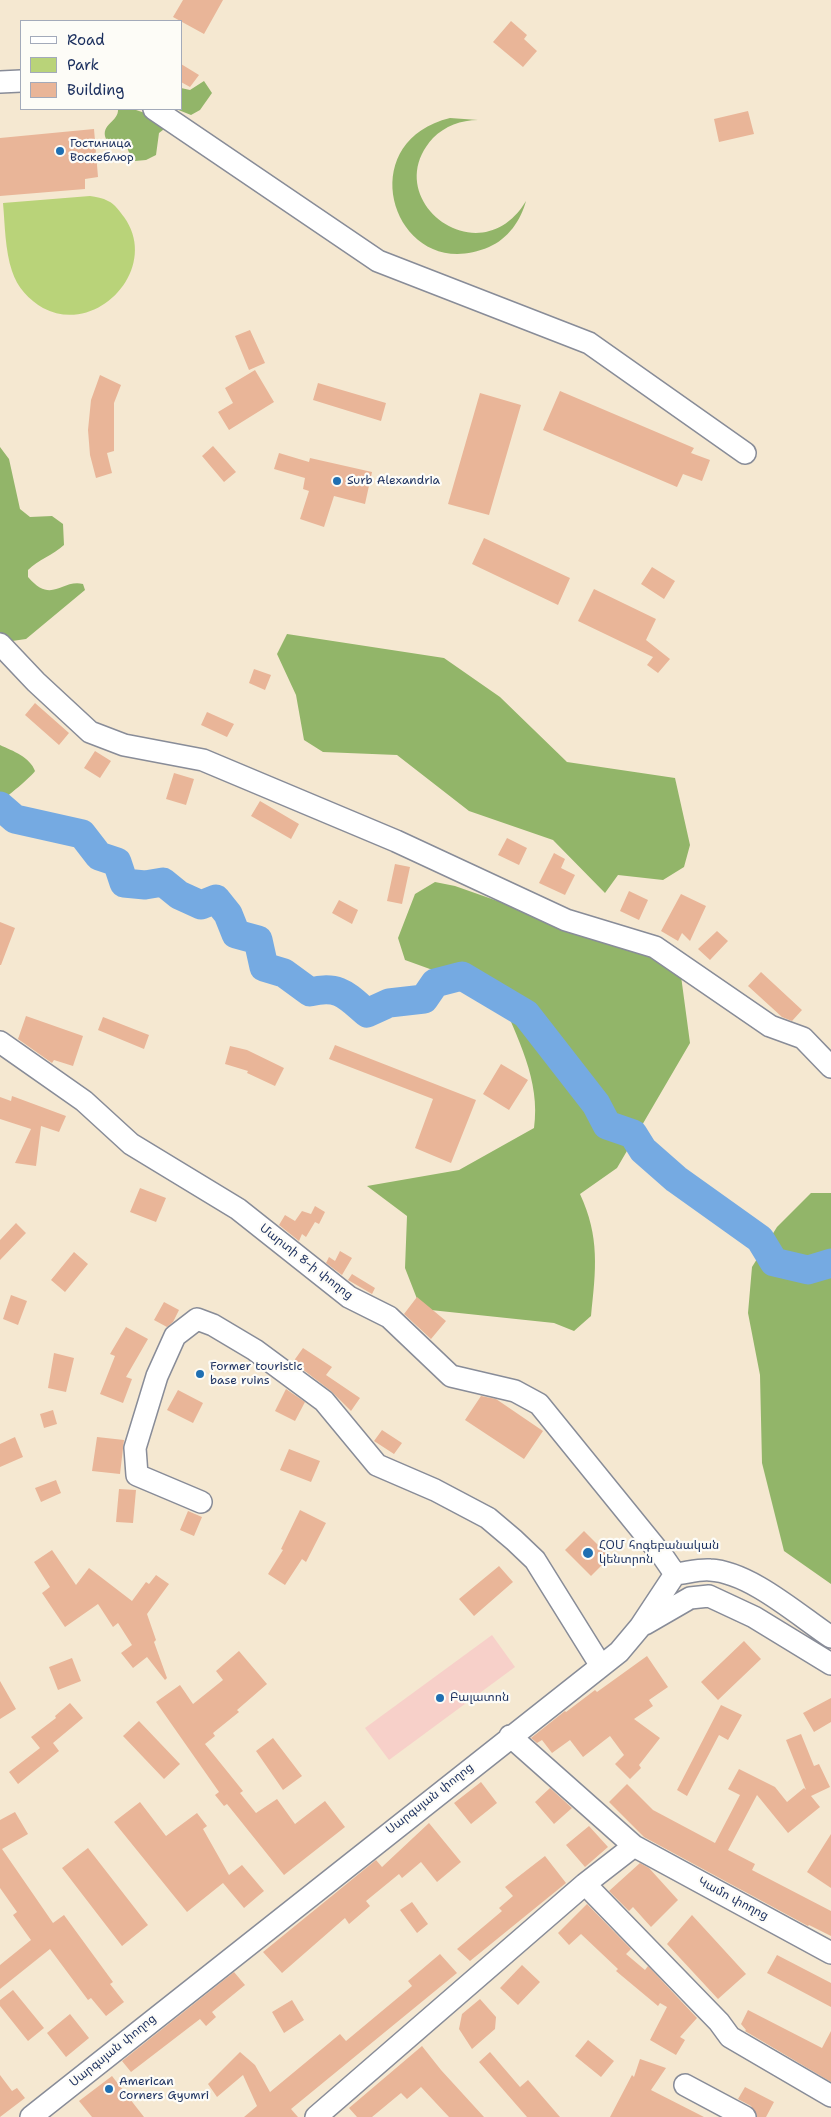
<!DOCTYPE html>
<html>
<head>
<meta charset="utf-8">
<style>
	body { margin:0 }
	#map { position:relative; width:831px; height:2117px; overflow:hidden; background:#f5e8d1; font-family:"Shantell Sans",sans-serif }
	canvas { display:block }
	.legend { position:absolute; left:20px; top:20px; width:162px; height:90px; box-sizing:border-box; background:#fdfcf7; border:1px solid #a3aaba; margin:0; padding:6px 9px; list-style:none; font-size:15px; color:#1b2f5e }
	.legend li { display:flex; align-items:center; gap:10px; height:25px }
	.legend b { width:25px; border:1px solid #a3aaba }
</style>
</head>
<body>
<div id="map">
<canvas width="831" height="2117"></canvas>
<ul class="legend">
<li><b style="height:6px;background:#fff"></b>Road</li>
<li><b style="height:14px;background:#b9d379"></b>Park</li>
<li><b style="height:14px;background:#e9b598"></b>Building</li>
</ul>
</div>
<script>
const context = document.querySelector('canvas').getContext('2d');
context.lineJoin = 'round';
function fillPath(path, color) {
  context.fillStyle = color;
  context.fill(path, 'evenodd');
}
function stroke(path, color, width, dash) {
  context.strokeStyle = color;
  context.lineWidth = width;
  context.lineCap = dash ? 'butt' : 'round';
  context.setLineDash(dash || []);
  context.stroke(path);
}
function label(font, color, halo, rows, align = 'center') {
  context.font = font + ' "Shantell Sans","Noto Sans Armenian",sans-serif';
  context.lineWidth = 4.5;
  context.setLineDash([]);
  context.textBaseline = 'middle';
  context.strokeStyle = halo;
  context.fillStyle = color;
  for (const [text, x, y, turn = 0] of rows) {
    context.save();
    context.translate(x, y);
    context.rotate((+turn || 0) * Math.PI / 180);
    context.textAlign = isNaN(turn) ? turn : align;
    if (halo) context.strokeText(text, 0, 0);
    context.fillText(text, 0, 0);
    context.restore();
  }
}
const built = new Path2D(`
	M492 1635 515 1667 389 1760 365 1728Z`);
const green = new Path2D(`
	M90 196C96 197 103 198 108 201 115 204 120 212 124 217 161 268 97 337 43 308 29 300 17 287 12 271 5 250 5 225 3 203Z`);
const forest = new Path2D(`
	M204 81 212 93 200 110 191 115 176 109H181V88L190 90Z
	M118 109H133L145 113 156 109H176L171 110 168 126 159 133 156 155 146 160 135 161 131 158 127 147 106 139C100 124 119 122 118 109Z
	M450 118 478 120C461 120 445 126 433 138 377 199 480 278 526 201 521 220 508 239 489 247 396 287 347 143 450 118Z
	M0 447 9 459 20 509 30 517 52 516 63 524 64 545C53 555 38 560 28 570V577C52 605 61 579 83 584L85 590 26 639 12 641 0 634Z
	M287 634 444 658 500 697 567 762 675 778 690 845 684 867 663 880 618 875 605 893 553 840 469 811 397 755 323 752 304 740 296 695 277 654Z
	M0 745C13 751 30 757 35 771 32 776 5 799 0 801Z
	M435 882 455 886 668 961 681 976 690 1043 617 1168 580 1194C600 1237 596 1270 591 1316L574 1331 554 1323 421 1309 405 1268 407 1216 367 1186 459 1170 534 1128C541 1081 517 1037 499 994L405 960 398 938 415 894Z
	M811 1193H831V1584L784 1551 762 1463 760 1375 748 1313 752 1267 777 1227Z`);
const river = new Path2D(`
	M0 806 15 819 82 834 99 856 117 862 124 883 145 885 163 882 179 895 201 905 216 899 228 914 236 934 258 940 264 967 284 973 310 992C339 985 346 995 367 1013L389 1003 424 999 435 983 462 976 526 1014 596 1104 607 1125 633 1134 643 1150 676 1179 760 1239 774 1262 808 1270 831 1263`);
const building = new Path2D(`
	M183 0H223L204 34 173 17Z
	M511 21 527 35 524 39 537 51 523 67 493 42Z
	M181 64 199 75 190 87 181 82Z
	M748 111 754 134 719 142 714 119Z
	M94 129 98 177 85 179V189L0 196V138Z
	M250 330 265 363 249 370 235 336Z
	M255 370 274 402 229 430 218 412 233 403 225 388Z
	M100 375 121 385 114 403V451L107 453 112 473 96 478 90 455 88 430 91 400Z
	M318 383 386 403 381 421 313 400Z
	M560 391 694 448 691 453 710 460 702 481 683 474 677 487 543 430Z
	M480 393 521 405 489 515 448 504Z
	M213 446 236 472 224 482 202 456Z
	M279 453 309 462 310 458 372 472 365 504 334 496 324 527 300 519 309 491 303 489 305 478 274 469Z
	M484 538 570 578 558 605 472 564Z
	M652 567 675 581 664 599 641 584Z
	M594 589 656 619 646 640 670 659 658 673 647 665 653 657 578 621Z
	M254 669 271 675 265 690 249 683Z
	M35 703 69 733 59 745 25 715Z
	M207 712 234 724 227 737 201 725Z
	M95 751 111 761 100 778 84 768Z
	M174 773 194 779 186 805 166 799Z
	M260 801 299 824 291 839 251 816Z
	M507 838 527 848 519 865 498 855Z
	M554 853 565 859 561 868 575 875 565 895 539 883Z
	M395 864 410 867 402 904 387 901Z
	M629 891 648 900 639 920 620 911Z
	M681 894 706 906 690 941 682 933 678 941 661 931Z
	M339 900 358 910 352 924 332 913Z
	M0 922 15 928 1 965H0Z
	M717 931 728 941 710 960 698 949Z
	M761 972 802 1010 792 1021 782 1017 748 986Z
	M26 1016 83 1036 73 1066 54 1060 52 1063 18 1039Z
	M103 1017 149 1035 144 1049 98 1030Z
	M335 1045 476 1100 451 1163 415 1148 433 1099 329 1059Z
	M230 1046 247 1050 284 1068 275 1086 247 1073 248 1071 225 1064Z
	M501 1064 528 1080 509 1110 483 1094Z
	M12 1096 66 1116 59 1132 41 1126 36 1166 15 1163 31 1129 0 1119V1097L11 1101Z
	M140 1188 166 1198 156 1222 130 1212Z
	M315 1206 325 1212 319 1224 315 1222 306 1237 302 1234 299 1241 279 1225 285 1215 295 1221 302 1211 311 1214Z
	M16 1223 26 1233 0 1260V1240Z
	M340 1251 352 1258 342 1275 326 1263 329 1257 335 1261Z
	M74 1252 88 1264 65 1292 51 1280Z
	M352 1274 375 1288 372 1294 348 1280Z
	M11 1295 27 1301 18 1325 3 1319Z
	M417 1297 446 1321 431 1339 404 1314Z
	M164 1302 179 1310 173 1322 167 1327 154 1320Z
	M126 1327 148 1339 126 1377 132 1379 123 1403 100 1394 115 1356 110 1354Z
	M303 1348 332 1367 326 1375 360 1398 351 1411 331 1391 293 1362Z
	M54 1353 74 1358 66 1392 48 1388Z
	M286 1389 305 1402 295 1421 275 1411Z
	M178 1390 203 1403 193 1423 167 1410Z
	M481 1396 496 1399 543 1431 524 1459 465 1420Z
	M53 1410 57 1424 44 1428 40 1414Z
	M382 1430 402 1443 394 1454 374 1441Z
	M15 1437 23 1457 0 1467V1444Z
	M97 1437 124 1440 120 1474 92 1471Z
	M289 1449 320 1461 311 1482 280 1470Z
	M56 1480 61 1493 41 1502 35 1488Z
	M119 1489 136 1490 133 1523 116 1522Z
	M300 1510 326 1523 306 1562 302 1559 285 1585 268 1574 283 1550 281 1549Z
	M188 1511 202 1517 194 1536 180 1530Z
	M584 1531 610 1557 591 1576 565 1550Z
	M52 1550 76 1585 89 1568 132 1601 146 1582 149 1584 156 1575 169 1584 147 1614 156 1640 154 1642 167 1678 165 1680 147 1657 133 1668 121 1653 132 1645 118 1623 113 1627 98 1604 65 1627 42 1593 50 1587 34 1562Z
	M499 1566 513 1582 474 1616 459 1599Z
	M744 1641 761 1659 718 1700 701 1682Z
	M239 1651 267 1684 237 1710 239 1712 213 1733 215 1736 205 1744 243 1791 240 1793 256 1813 277 1799 295 1824 325 1801 345 1827 284 1875 227 1804 224 1806 215 1795 219 1792 156 1702 180 1685 193 1704 223 1680 216 1671Z
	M647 1656 668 1687 649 1700 653 1706 634 1719 660 1738 639 1765 641 1768 630 1779 615 1764 624 1755 610 1736 583 1757 570 1740 552 1753 542 1740 537 1743 531 1738 565 1711 566 1712 595 1690 597 1692Z
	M72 1658 81 1681 58 1690 49 1667Z
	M0 1681 16 1709 0 1719Z
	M831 1698V1722L814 1732 803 1713Z
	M70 1703 83 1718 53 1743 59 1751 18 1784 9 1772 40 1748 31 1737 56 1718 55 1716Z
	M721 1705 742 1715 728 1740 719 1735 687 1796 677 1790Z
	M139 1721 180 1764 164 1779 123 1736Z
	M801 1734 814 1766 819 1764 830 1787 811 1796 820 1807 788 1833 757 1795 728 1850 755 1864 752 1870 831 1911V1936L809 1925 808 1926 644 1837 609 1802 627 1784 653 1810 715 1843 740 1795 728 1789 739 1769 775 1787 787 1802 804 1788 806 1790 786 1740Z
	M273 1738 302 1776 283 1790 256 1751Z
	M481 1782 497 1803 471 1824 454 1803Z
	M550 1788 572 1808 554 1824 535 1802Z
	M140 1802 166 1836 197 1813 207 1826 203 1829 229 1875 242 1865 264 1891 244 1908 223 1883 187 1912 114 1822Z
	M15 1812 28 1834 2 1849 53 1923 64 1915 113 1982 110 1984 124 2002 106 2016 91 1998 88 2000 50 1949 0 1989V1965L31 1940 13 1915 17 1912 0 1888V1820Z
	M429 1823 461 1862 437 1882 421 1862 402 1878 399 1874 366 1901 370 1906 349 1924 345 1918 282 1973 263 1952 376 1860 382 1867Z
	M589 1826 608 1847 585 1867 566 1845Z
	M831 1834V1888L807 1872Z
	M88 1848 148 1925 122 1946 62 1868Z
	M545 1856 566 1883 470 1961 457 1949 502 1911 499 1908 513 1896 505 1887Z
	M640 1863 649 1868 678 1900 651 1927 633 1907 629 1911 609 1891Z
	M412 1902 428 1924 417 1933 400 1910Z
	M587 1904 631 1949 626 1954 645 1970 648 1966 697 2018 680 2037 685 2040 676 2055 650 2040 667 2007 660 2003 658 2006 616 1971 618 1969 581 1934 569 1945 558 1933Z
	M692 1915 746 1974 718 1999 667 1944Z
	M440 1954 457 1973 291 2109 298 2117H244L257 2106 243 2075 217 2097 208 2084 240 2052 255 2065 270 2092 340 2034 346 2041 412 1986 408 1981Z
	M777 1955 831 1983V2007L767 1973Z
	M522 1965 540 1982 518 2005 500 1988Z
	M234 1972 245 1985 212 2012 216 2017 206 2026 200 2019 131 2072 122 2061Z
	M13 1990 44 2028 28 2041 0 2006V2000Z
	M480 1999 496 2017 495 2029 472 2049 459 2029 462 2014Z
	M292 2000 304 2020 284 2033 272 2012Z
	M748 2010 822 2048 831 2031V2082L745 2031 746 2030 741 2024Z
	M70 2014 89 2038 66 2057 47 2033Z
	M588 2040 614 2061 601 2077 575 2056Z
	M422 2046 441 2070 484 2117H449L421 2087 407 2099 401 2093 372 2117H357L349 2108Z
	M490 2052 520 2087 528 2080 560 2117H527L479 2062Z
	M640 2059 666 2068 651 2090 704 2117H610L632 2075 634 2077Z
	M0 2075 12 2091 17 2088 25 2098 0 2117Z
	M112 2076 144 2117H92L79 2101Z
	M745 2087 774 2102 766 2117H757L751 2106 738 2099Z`);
const minor = new Path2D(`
	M0 82 21 81
	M154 109 378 261 589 343 745 453
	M0 644 36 682 90 732 124 745 203 760 396 841 566 920 655 947 770 1026 803 1038 831 1067
	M0 1042 84 1101 131 1144 238 1209 349 1297 389 1317 451 1376 515 1391 539 1404 664 1558 675 1574
	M201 1502 137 1475 135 1448 157 1376 175 1336 197 1319 213 1325 255 1350 324 1401 377 1465 435 1490 488 1518 514 1540 535 1560 601 1666
	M645 1624 690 1598 709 1596 754 1617 831 1664
	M510 1736 634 1846 831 1953
	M585 1884 719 2022 730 2037 831 2096
	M685 2085 745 2117
	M31 2117 619 1652 640 1627 675 1574C686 1573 699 1569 710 1570 750 1572 798 1615 831 1637
	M316 2117 585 1884 634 1846`);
const markers = [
	[60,151,5,"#1f6fb2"],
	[337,481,5,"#1f6fb2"],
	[200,1374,5,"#1f6fb2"],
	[588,1553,6,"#1f6fb2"],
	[440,1698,5,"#1f6fb2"],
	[109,2089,5,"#1f6fb2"]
];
const poiNames = [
	["Гостиница",70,144],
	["Воскеблюр",70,158],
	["Surb Alexandria",347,481],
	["Former touristic",210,1367],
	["base ruins",210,1381],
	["ՀՕՄ հոգեբանական",599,1546],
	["կենտրոն",599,1560],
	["Բալատոն",450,1698],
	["American",119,2082],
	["Corners Gyumri",119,2096]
];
const streetNames = [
	["Մարտի 8-ի փողոց",306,1262,38],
	["Սարգսյան փողոց",430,1799,-38],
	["Կամո փողոց",733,1899,28],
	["Սարգսյան փողոց",113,2051,-39]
];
fillPath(built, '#f7d0c9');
fillPath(green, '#b9d379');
fillPath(forest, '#92b569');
stroke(river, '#75aae2', 29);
fillPath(building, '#e9b598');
stroke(minor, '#888c98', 24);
stroke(minor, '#fff', 21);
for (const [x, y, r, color] of markers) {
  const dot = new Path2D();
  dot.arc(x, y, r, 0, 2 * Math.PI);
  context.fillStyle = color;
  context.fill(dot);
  stroke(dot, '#fdfcf7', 2);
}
label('12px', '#1b2f5e', '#fdfcf7', poiNames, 'left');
label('12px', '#1b2f5e', '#fdfcf7', streetNames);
</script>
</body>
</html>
